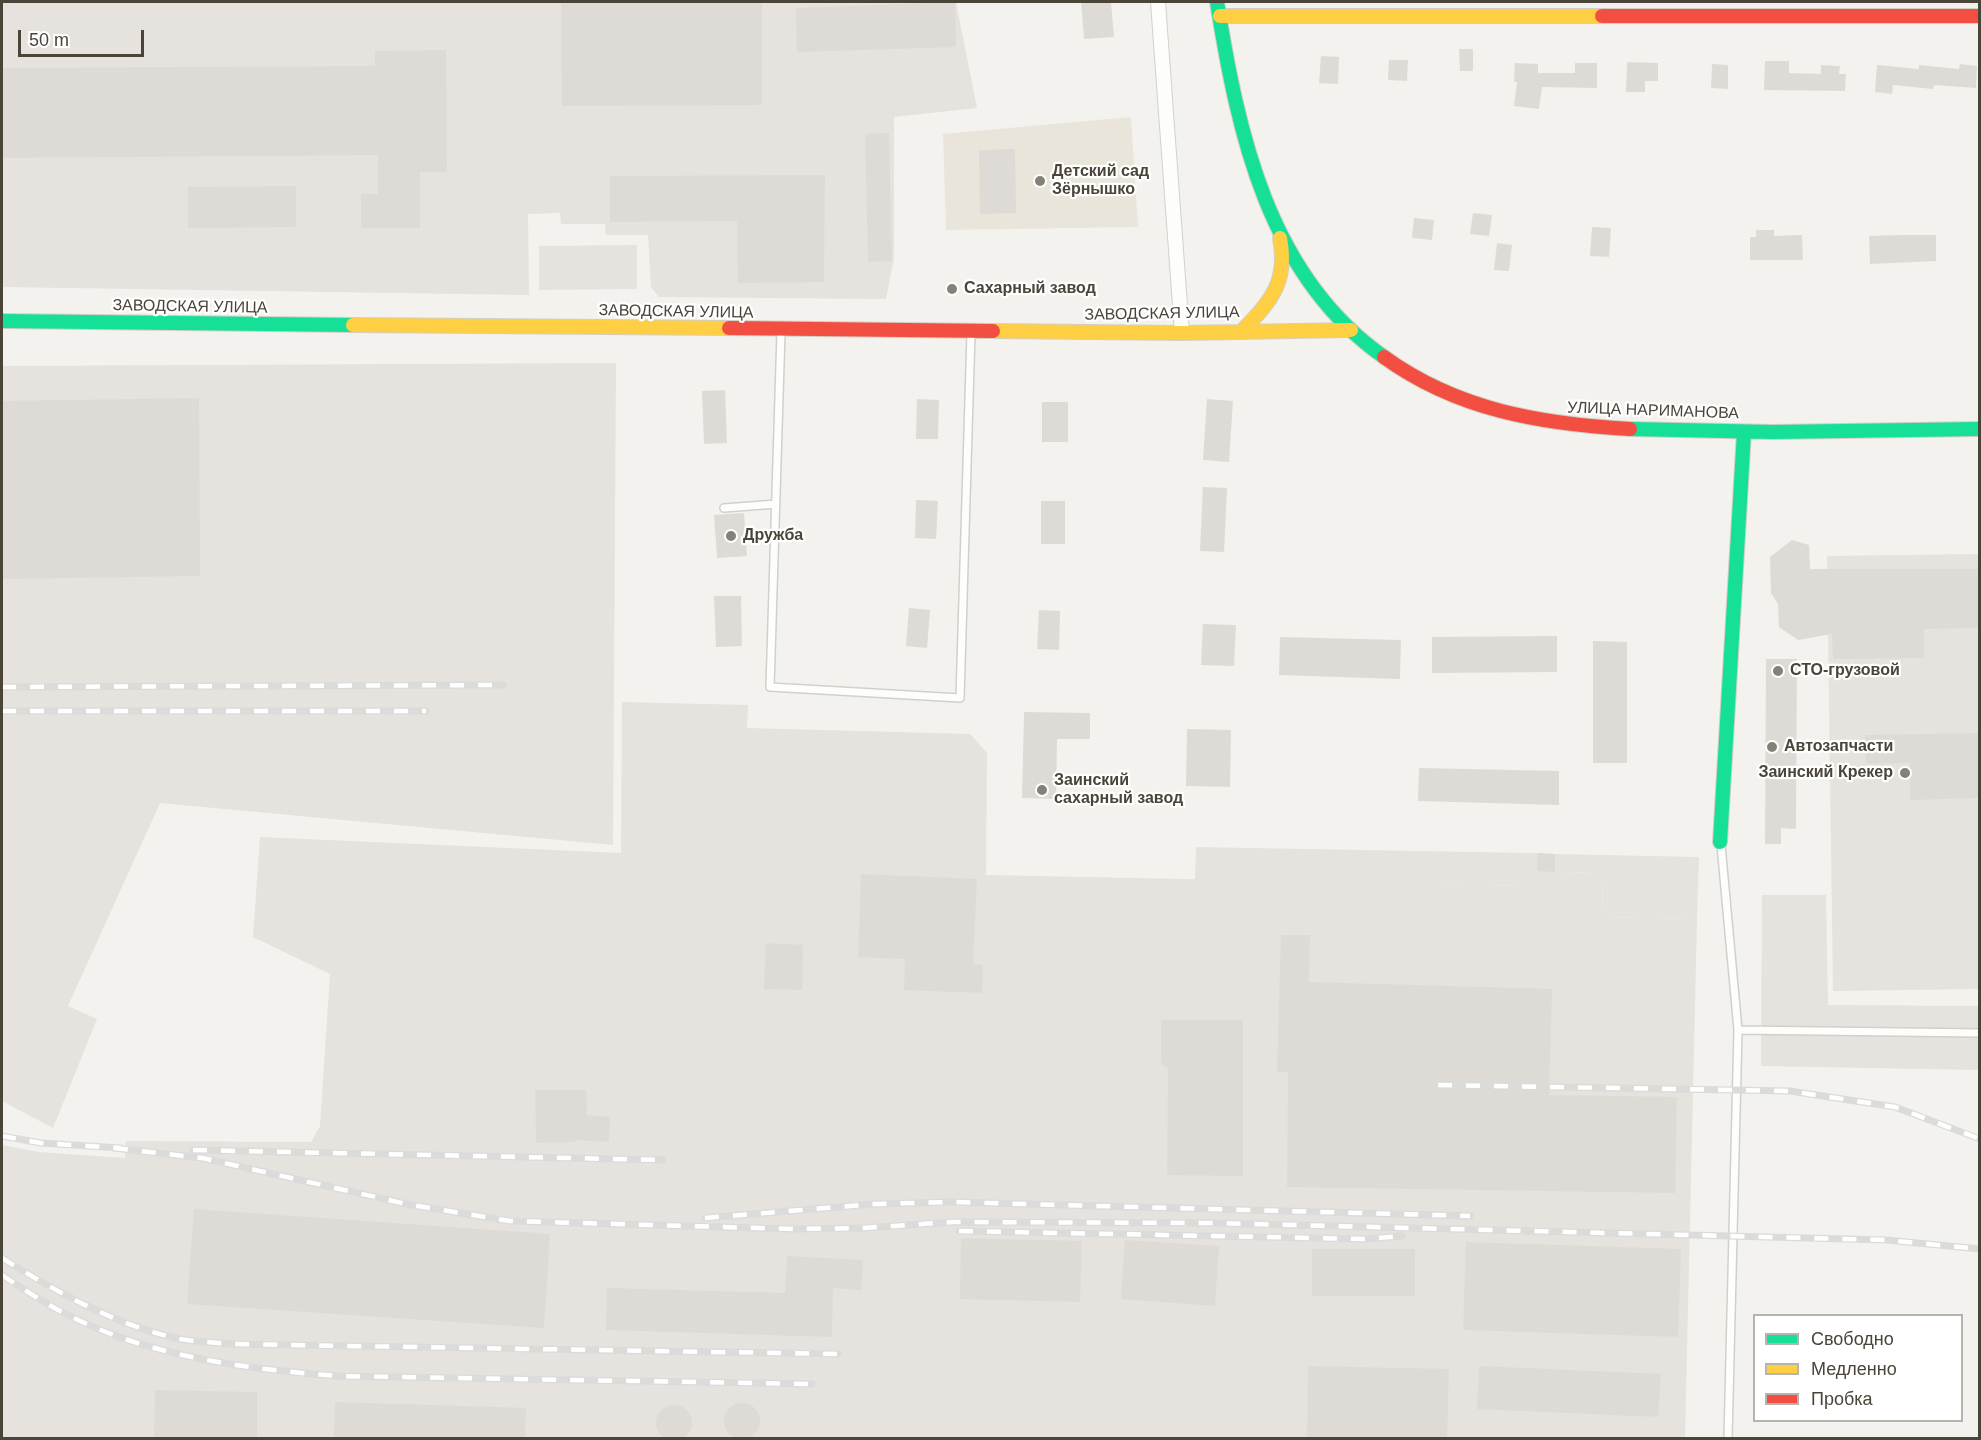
<!DOCTYPE html>
<html>
<head>
<meta charset="utf-8">
<style>
	body { margin:0 }
	#map { position:relative; width:1981px; height:1440px; overflow:hidden; background:#f4f2ee; font-family:Helvetica,sans-serif }
	canvas { display:block }
	.frame { position:absolute; inset:0; border:3px solid #4b4439; pointer-events:none }
	.legend { position:absolute; left:1753px; top:1314px; width:210px; height:108px; box-sizing:border-box; background:#fff; border:2px solid #b7b4b0; margin:0; padding:8px 10px; list-style:none; font-size:18px; color:#4b4439 }
	.legend li { display:flex; align-items:center; gap:12px; height:30px }
	.legend b { width:30px; border:2px solid #b7b4b0 }
	.scale { position:absolute; left:18px; top:30px; width:126px; height:27px; box-sizing:border-box; border:3px solid #4b4439; border-top:0; padding-left:8px; font-size:18px; line-height:21px; white-space:nowrap; color:#4b4439; -webkit-text-stroke:4px #fff; paint-order:stroke }
</style>
</head>
<body>
<div id="map">
<canvas width="1981" height="1440"></canvas>
<div class="frame"></div>
<ul class="legend">
<li><b style="height:8px;background:#16e098"></b>Свободно</li>
<li><b style="height:8px;background:#ffcf43"></b>Медленно</li>
<li><b style="height:8px;background:#f24e42"></b>Пробка</li>
</ul>
<div class="scale">50 m</div>
</div>
<script>
const context = document.querySelector('canvas').getContext('2d');
context.lineJoin = 'round';
function fillPath(path, color) {
  context.fillStyle = color;
  context.fill(path, 'evenodd');
}
function stroke(path, color, width, dash) {
  context.strokeStyle = color;
  context.lineWidth = width;
  context.lineCap = dash ? 'butt' : 'round';
  context.setLineDash(dash || []);
  context.stroke(path);
}
function label(font, color, halo, rows, align = 'center') {
  context.font = font + ' Helvetica,sans-serif';
  context.lineWidth = 4.5;
  context.setLineDash([]);
  context.textBaseline = 'middle';
  context.strokeStyle = halo;
  context.fillStyle = color;
  for (const [text, x, y, turn = 0] of rows) {
    context.save();
    context.translate(x, y);
    context.rotate((+turn || 0) * Math.PI / 180);
    context.textAlign = isNaN(turn) ? turn : align;
    if (halo) context.strokeText(text, 0, 0);
    context.fillText(text, 0, 0);
    context.restore();
  }
}
const industrial = new Path2D(`
	M2 2H956L977 108 894 117V257L886 299 659 297 651 287 648 235H606L605 224H561L560 213 528 214 529 295 2 287Z
	M616 363 613 845 160 803 68 1006 97 1019 53 1128 2 1101V366Z
	M1979 554V989L1833 991 1827 556Z
	M622 702 748 705 747 728 970 734 987 753 986 875 1528 886 1530 853 1555 854V872L1603 873 1602 917 1697 919 1685 1438H2V1145L39 1152 125 1158 126 1141 311 1142 320 1126 330 974 253 937 260 837 621 853Z
	M1762 895H1826L1828 1005 1979 1006V1070L1761 1066Z`);
const education = new Path2D(`
	M1131 117 1138 227 946 230 943 134Z`);
const parking = new Path2D(`
	M637 245V289L539 290V246Z
	M1196 847 1530 853 1529 886 1195 880Z
	M1555 854 1699 857 1697 919 1602 917 1603 873 1555 872Z`);
const building = new Path2D(`
	M561 2H762V105L562 106Z
	M955 2 956 47 797 52 796 8Z
	M1081 2H1111L1114 37 1084 39Z
	M1459 49H1473V71H1460Z
	M446 50 447 172H420V228H361V194H378V155L2 158V68L375 66V51Z
	M1321 56 1339 57 1338 84 1319 83Z
	M1389 60H1408L1407 81 1388 80Z
	M1765 61H1789V73L1821 74V65L1840 66 1839 74H1846L1845 91 1764 90Z
	M1627 62 1658 63V81H1645V92H1626Z
	M1515 63 1538 64V73H1575V63H1597V88L1542 87 1539 109 1514 106 1517 82H1514Z
	M1712 64 1728 65V89L1711 88Z
	M1960 64 1977 66 1976 88 1934 85 1933 89 1893 85 1892 94 1875 92 1877 65 1919 69V65L1959 69Z
	M889 133 892 261 868 262 865 134Z
	M1015 149 1016 213 980 214 979 150Z
	M825 175 824 282 738 283 737 221 610 222V176Z
	M296 186V227L188 228V187Z
	M1473 213 1492 215 1489 236 1470 234Z
	M1414 218 1434 220 1432 240 1412 238Z
	M1592 227 1611 228 1609 257 1590 256Z
	M1756 230H1774V236L1802 235 1803 260H1750V237H1756Z
	M1900 235H1936V261L1870 264 1869 236Z
	M1497 243 1512 245 1509 271 1494 270Z
	M725 390 727 443 704 444 702 391Z
	M199 398 200 576 2 579V401Z
	M917 399 939 400 938 439H916Z
	M1207 399 1233 401 1229 462 1203 460Z
	M1042 402H1068V442H1042Z
	M1203 487 1227 488 1224 552 1200 551Z
	M916 500 938 501 936 539 915 538Z
	M1041 501H1065V544H1041Z
	M744 513 747 556 717 558 714 515Z
	M1792 540 1809 545 1810 569H1980V628L1924 629V658L1833 659 1832 634 1798 640 1779 627 1778 604 1771 593 1770 557Z
	M714 596H741L742 646 716 647Z
	M909 608 930 610 927 648 906 646Z
	M1039 610 1060 611 1059 650 1037 649Z
	M1203 624 1236 625 1234 666 1201 665Z
	M1557 636V672L1432 673V637Z
	M1280 637 1401 640 1400 679 1279 675Z
	M1593 641 1627 642V763H1593Z
	M1766 659H1797L1796 829 1781 828V844H1765Z
	M1024 712 1090 713V739H1057L1056 799 1022 798Z
	M1187 729 1231 730 1230 787 1186 786Z
	M1980 733V798L1910 800V763L1866 764 1865 735Z
	M1419 768 1559 771V805L1418 801Z
	M1538 853 1555 854V872L1537 871Z
	M861 874 977 879 973 964 983 965 982 993 904 990 905 959 858 957Z
	M1281 935H1310L1309 982 1552 989 1549 1095 1677 1097 1675 1193 1287 1187 1288 1072H1277Z
	M766 943 803 945 802 990 764 989Z
	M1161 1020H1243V1176L1167 1175 1168 1068 1161 1063Z
	M535 1090H586L587 1115 610 1117 609 1142 575 1140V1142L536 1143Z
	M194 1209 550 1234 544 1328 187 1304Z
	M961 1238 1082 1241 1080 1302 960 1299Z
	M1125 1240 1219 1246 1215 1306 1121 1299Z
	M1466 1242 1681 1249 1678 1337 1463 1330Z
	M1312 1249H1415V1296H1312Z
	M787 1256 863 1260 861 1290 833 1288 832 1337 606 1330 607 1288 785 1293Z
	M1308 1366 1449 1369 1447 1438H1307Z
	M1479 1366 1661 1374 1658 1417 1477 1409Z
	M155 1390 257 1392V1438H154Z
	M335 1402 526 1408 525 1438H334Z
	M724 1421a18 18 0 1 1 36 0a18 18 0 1 1-36 0Z
	M656 1423a18 18 0 1 1 36 0a18 18 0 1 1-36 0Z`);
const lane = new Path2D(`
	M781 332 770 687 960 698 971 333
	M724 508 776 504
	M1721 845 1738 1030 1728 1438
	M1738 1030 1980 1033`);
const street = new Path2D(`
	M1158 2 1182 333`);
const fast = new Path2D(`
	M1217 2C1238 133 1268 276 1384 357
	M2 321 353 325
	M1630 429 1773 432 1980 429
	M1720 842 1744 432`);
const slow = new Path2D(`
	M1220 16H1602
	M353 325 729 328
	M1243 330C1272 300 1288 281 1280 238
	M993 331 1182 333 1351 330`);
const jam = new Path2D(`
	M1602 16H1980
	M729 328 993 331
	M1384 357C1457 410 1541 424 1630 429`);
const rail = new Path2D(`
	M2 687 503 685
	M2 711H426
	M1438 1085 1790 1091 1895 1107 1980 1139
	M2 1136 41 1143 121 1148
	M114 1148 202 1158 411 1205 510 1221 793 1229 863 1228 953 1222 1214 1223 1886 1240 1980 1249
	M193 1150 663 1160
	M705 1218 874 1204 952 1202 1470 1216
	M959 1231 1365 1239 1402 1236
	M2 1258C55 1291 110 1322 171 1337 190 1342 211 1342 231 1344L838 1354
	M2 1275C26 1291 50 1307 76 1319 157 1358 249 1369 337 1376L812 1384`);
const markers = [
	[1040,181,6,"#868178"],
	[952,289,6,"#868178"],
	[731,536,6,"#868178"],
	[1778,671,6,"#868178"],
	[1772,747,6,"#868178"],
	[1905,773,6,"#868178"],
	[1042,790,6,"#868178"]
];
const poiNames = [
	["Детский сад",1052,172],
	["Зёрнышко",1052,190],
	["Сахарный завод",964,289],
	["Дружба",743,536],
	["СТО-грузовой",1790,671],
	["Автозапчасти",1784,747],
	["Заинский Крекер",1893,773,"right"],
	["Заинский",1054,781],
	["сахарный завод",1054,799]
];
const streetNames = [
	["ЗАВОДСКАЯ УЛИЦА",190,307,1],
	["ЗАВОДСКАЯ УЛИЦА",676,312,1],
	["ЗАВОДСКАЯ УЛИЦА",1162,314,-1],
	["УЛИЦА НАРИМАНОВА",1653,411,2]
];
fillPath(industrial, '#e6e2de');
fillPath(education, '#eae5da');
fillPath(parking, '#e6e3df');
fillPath(building, '#dedbd6');
stroke(lane, '#d2d0cb', 10);
stroke(street, '#d2d0cb', 16);
stroke(fast, '#d3cfc5', 16);
stroke(slow, '#d3cfc5', 16);
stroke(jam, '#d3cfc5', 16);
stroke(lane, '#fdfdfc', 7);
stroke(street, '#fdfdfc', 14);
stroke(fast, '#16e098', 14);
stroke(slow, '#ffcf43', 14);
stroke(jam, '#f24e42', 14);
stroke(rail, '#dbdbda', 7);
stroke(rail, '#fff', 4.5, [14]);
for (const [x, y, r, color] of markers) {
  const dot = new Path2D();
  dot.arc(x, y, r, 0, 2 * Math.PI);
  context.fillStyle = color;
  context.fill(dot);
  stroke(dot, '#fff', 2);
}
label('bold 16px', '#4b4439', '#fff', poiNames, 'left');
label('16px', '#4b4439', '#fff', streetNames);
</script>
</body>
</html>
